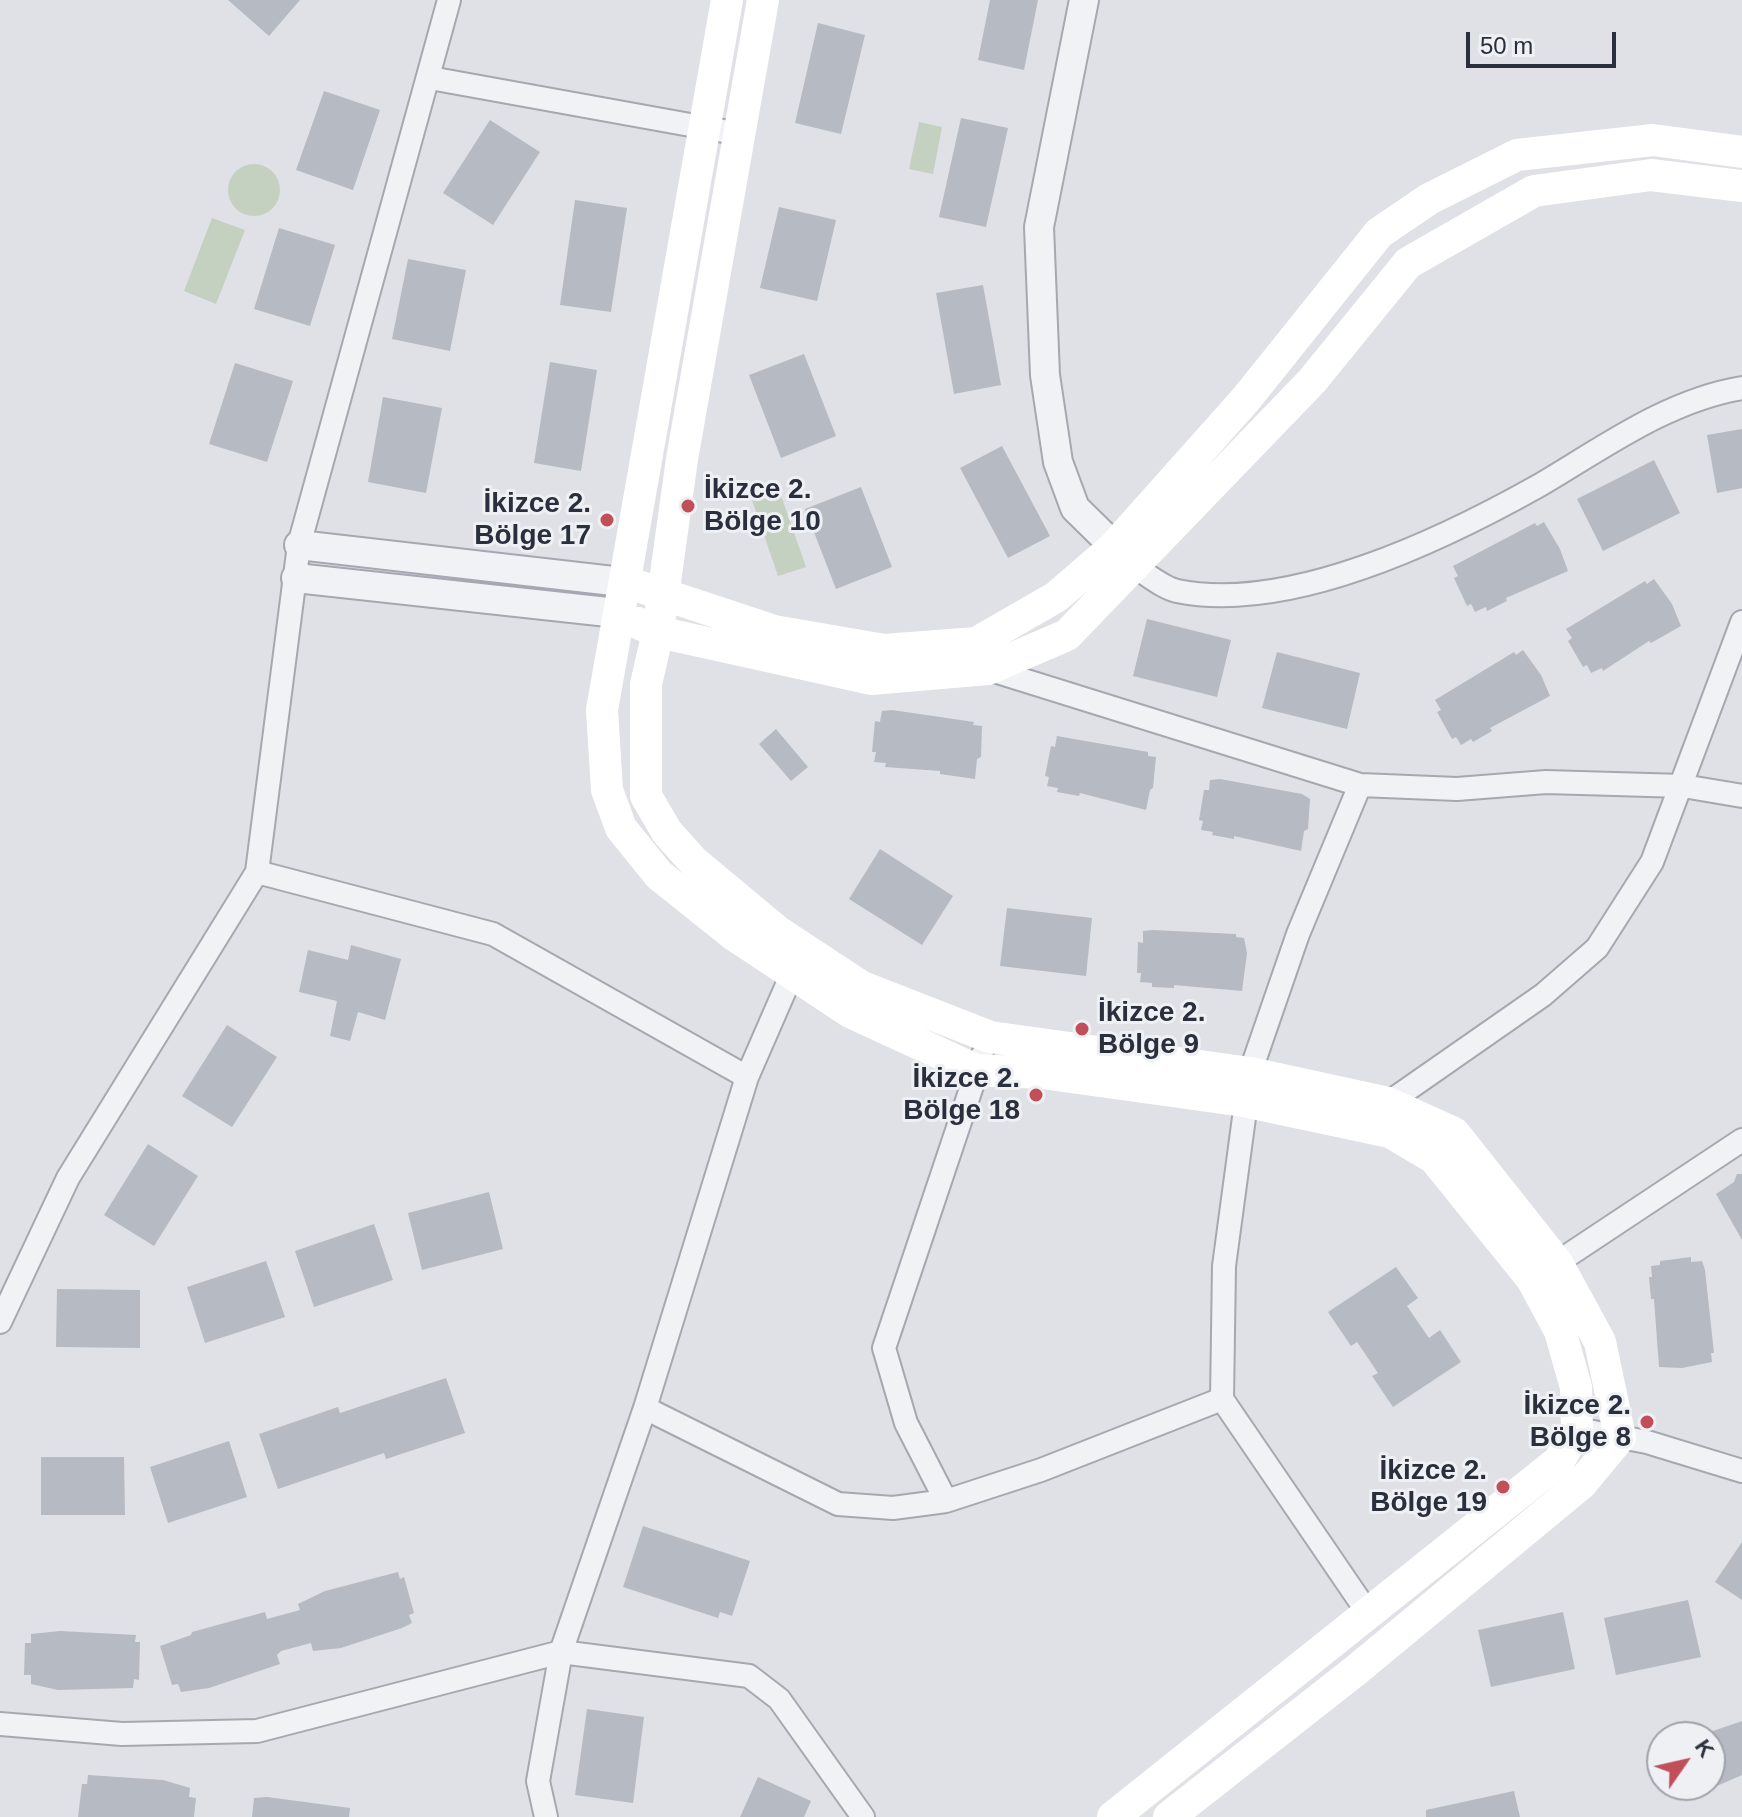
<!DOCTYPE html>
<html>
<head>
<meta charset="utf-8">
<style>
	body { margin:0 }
	#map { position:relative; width:1742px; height:1817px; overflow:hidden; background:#dfe1e6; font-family:Helvetica,sans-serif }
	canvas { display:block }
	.north { position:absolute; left:1646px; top:1721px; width:80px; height:80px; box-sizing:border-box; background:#eef0f4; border:2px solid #9fa3aa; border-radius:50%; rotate:56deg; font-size:22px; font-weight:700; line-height:32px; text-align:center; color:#292f3c }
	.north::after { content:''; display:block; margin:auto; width:28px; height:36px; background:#c04f5a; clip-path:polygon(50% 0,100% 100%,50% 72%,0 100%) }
	.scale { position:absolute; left:1466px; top:32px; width:150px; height:36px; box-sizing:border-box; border:4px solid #292f3c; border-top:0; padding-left:10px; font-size:24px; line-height:28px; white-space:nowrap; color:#292f3c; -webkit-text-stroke:6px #eef0f4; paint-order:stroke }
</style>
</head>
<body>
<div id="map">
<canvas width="1742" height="1817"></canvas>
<div class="north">K</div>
<div class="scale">50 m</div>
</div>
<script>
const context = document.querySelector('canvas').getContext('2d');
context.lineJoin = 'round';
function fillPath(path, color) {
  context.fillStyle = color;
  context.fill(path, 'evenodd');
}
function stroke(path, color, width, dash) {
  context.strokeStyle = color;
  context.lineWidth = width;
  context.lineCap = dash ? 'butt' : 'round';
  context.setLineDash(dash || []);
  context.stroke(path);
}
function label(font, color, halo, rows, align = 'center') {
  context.font = font + ' Helvetica,sans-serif';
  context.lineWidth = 6;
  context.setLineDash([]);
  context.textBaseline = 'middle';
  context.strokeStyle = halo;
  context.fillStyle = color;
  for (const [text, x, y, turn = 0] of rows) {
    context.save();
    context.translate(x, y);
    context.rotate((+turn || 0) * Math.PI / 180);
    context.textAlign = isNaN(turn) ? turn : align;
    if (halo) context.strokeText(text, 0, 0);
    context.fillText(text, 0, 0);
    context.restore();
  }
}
const green = new Path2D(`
	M919 122 942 127 933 174 909 169Z
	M228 190a26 26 0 1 1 52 0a26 26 0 1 1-52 0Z
	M212 218 245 230 216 304 184 291Z
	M778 487 806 567 778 576 751 497Z`);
const building = new Path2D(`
	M228 0H300L269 36Z
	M990 0H1038L1024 70 978 60Z
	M818 23 865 35 841 134 795 123Z
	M324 91 380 110 353 190 296 170Z
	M961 118 1008 128 986 227 939 217Z
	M490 120 540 152 493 225 443 193Z
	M575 200 627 208 611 312 560 305Z
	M779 207 836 220 817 301 760 288Z
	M279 228 335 245 310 326 254 309Z
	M408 259 466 270 450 351 392 339Z
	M983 285 1001 385 954 394 936 293Z
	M804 354 836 436 781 458 749 375Z
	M550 362 597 370 581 471 534 463Z
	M235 363 293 381 267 462 209 444Z
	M383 397 442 408 426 493 368 482Z
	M1742 429V488L1717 493 1707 435Z
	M1002 446 1050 536 1008 558 960 468Z
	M1654 460 1680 513 1603 551 1577 499Z
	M861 487 892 567 836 589 805 509Z
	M1544 522 1560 549 1568 571 1506 598 1507 601 1487 611 1486 607 1475 612 1471 604 1467 606 1454 578 1458 576 1453 566 1535 523 1537 526Z
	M1654 579 1672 604 1681 626 1651 643 1649 641 1603 671 1602 668 1591 673 1587 665 1583 667 1568 641 1572 638 1566 629 1645 581 1647 584Z
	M1147 619 1231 640 1217 697 1133 676Z
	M1523 650 1541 675 1550 696 1490 728 1492 731 1473 742 1471 739 1461 745 1456 737 1452 739 1437 712 1441 710 1435 700 1514 652 1516 655Z
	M1277 652 1360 673 1347 729 1262 708Z
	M892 710 974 722 973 725 982 726 981 757 977 759 975 779 940 774V771L885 767 886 763 874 762 876 752H872L875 721 880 722 882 711Z
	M776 729 808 767 791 781 759 744Z
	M1057 736 1148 752V756L1156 757 1153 788 1150 790 1146 810 1080 793 1079 796 1057 792 1058 788 1047 786 1049 777 1045 776 1051 746 1055 747Z
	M1220 779 1302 794 1310 799 1308 829 1304 831 1301 851 1234 836V839L1212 835 1213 832 1201 830 1203 821 1199 820 1204 790H1209L1210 780Z
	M880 849 953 896 922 945 849 899Z
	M1007 908 1092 918 1086 976 1000 966Z
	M1153 930 1236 934V937L1244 938 1247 953 1242 991 1174 985V988L1152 987V983L1140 982 1141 973H1137L1138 942 1143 943V931Z
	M351 945 401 959 385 1020 358 1012 350 1041 330 1036 337 1001 299 992 308 950 348 960Z
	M227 1025 277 1057 232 1127 182 1096Z
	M148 1144 198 1176 154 1246 104 1215Z
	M1737 1174H1742V1240L1716 1194 1734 1182Z
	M489 1192 503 1249 422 1270 408 1213Z
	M374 1224 393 1280 314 1307 295 1251Z
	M1691 1257V1262L1702 1261 1705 1270 1714 1353H1711L1712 1362 1682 1368 1659 1367 1654 1299H1651L1649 1277H1652L1651 1266 1660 1265V1261Z
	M266 1261 285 1317 205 1343 187 1287Z
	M1396 1267 1418 1298 1407 1306 1429 1338 1440 1330 1461 1362 1393 1407 1372 1376 1378 1373 1357 1342 1351 1346 1328 1312Z
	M57 1289 140 1290V1348L56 1347Z
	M446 1378 465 1433 386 1459 384 1453 278 1489 259 1434 338 1407 340 1413Z
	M229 1441 247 1497 168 1523 150 1467Z
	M41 1457H124L125 1515H41Z
	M643 1526 750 1561 732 1616 720 1612 718 1618 623 1587Z
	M1742 1542V1600L1715 1582Z
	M398 1572 400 1579 404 1577 414 1613 409 1615 412 1623 402 1628 341 1648 313 1651 311 1643 281 1651 277 1655 280 1664 209 1688 181 1692 178 1684 172 1685 160 1646 191 1635 192 1632 265 1612 267 1619 300 1610 298 1604 325 1591Z
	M1688 1600 1701 1657 1616 1675 1604 1618Z
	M1563 1612 1575 1669 1491 1687 1478 1630Z
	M60 1631 136 1635 135 1642H140L139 1680 134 1679 133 1688 58 1690 31 1684V1675H24L25 1643H31V1634Z
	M587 1709 644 1717 633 1803 575 1795Z
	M1742 1721V1775L1710 1789V1732Z
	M88 1775 163 1780 190 1788 189 1797 196 1798 194 1817H78L82 1784H87Z
	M758 1777 811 1801 804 1817H740Z
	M1514 1791 1520 1817H1426V1810Z
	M267 1797 350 1808 349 1817H252L254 1798Z`);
const minor = new Path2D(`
	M430 78 740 134
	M1135 567C1148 575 1163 588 1177 591 1289 614 1444 539 1540 485 1603 448 1668 400 1742 388
	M988 669 1360 785 1457 789 1546 782 1683 786 1742 796
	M1360 785 1298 934 1250 1073 1224 1266 1222 1399 1368 1613
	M257 872 493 934 747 1077
	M1388 1103 1543 995 1597 948 1652 862 1742 622
	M1546 1270 1742 1140
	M0 1322 68 1178 257 872 299 545 449 0
	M645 1408 838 1504 893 1508 946 1501 1041 1470 1222 1399
	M1577 1429 1647 1442 1742 1471
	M946 1501 906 1423 884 1348 982 1056
	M0 1724 122 1734 257 1731 561 1652 749 1676 779 1699 863 1817
	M546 1817 538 1781 561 1652 645 1408 747 1077 791 976`);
const tertiary = new Path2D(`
	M1084 0 1039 227 1045 375 1058 462 1075 508 1128 560
	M299 545 622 582
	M296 578 617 613`);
const secondary = new Path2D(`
	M727 0 602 710 607 790 621 828 659 875 734 935 850 1012 976 1070 1042 1073 1244 1101 1390 1132 1434 1158 1532 1279 1560 1331 1576 1387 1577 1429 1559 1461 1113 1817
	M763 0 682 459 658 632 646 684V796L667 832 693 861 777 931 862 987 990 1037 1250 1073 1388 1103 1454 1133 1557 1263 1600 1342 1620 1437 1581 1484 1355 1671 1169 1817
	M641 587 774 631 884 650 976 643 1056 597 1114 547 1246 399 1379 233 1429 199 1517 155 1653 140 1742 152
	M638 623 658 632 871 679 988 669 1067 635 1312 381 1408 263 1534 191 1651 175 1742 186`);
const markers = [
	[688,506,8,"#c04f5a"],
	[607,520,8,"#c04f5a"],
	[1082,1029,8,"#c04f5a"],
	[1036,1095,8,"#c04f5a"],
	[1647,1422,8,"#c04f5a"],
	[1503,1487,8,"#c04f5a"]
];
const poiNames = [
	["İkizce 2.",704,490,"left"],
	["Bölge 10",704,522,"left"],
	["İkizce 2.",591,504],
	["Bölge 17",591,536],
	["İkizce 2.",1098,1013,"left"],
	["Bölge 9",1098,1045,"left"],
	["İkizce 2.",1020,1079],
	["Bölge 18",1020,1111],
	["İkizce 2.",1631,1406],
	["Bölge 8",1631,1438],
	["İkizce 2.",1487,1471],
	["Bölge 19",1487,1503]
];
fillPath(green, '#c4d0c0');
fillPath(building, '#b6bac3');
stroke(minor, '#a5a8b0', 26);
stroke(tertiary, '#a5a8b0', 32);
stroke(minor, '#f1f2f5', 22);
stroke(tertiary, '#f1f2f5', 28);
stroke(secondary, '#fff', 32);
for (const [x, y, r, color] of markers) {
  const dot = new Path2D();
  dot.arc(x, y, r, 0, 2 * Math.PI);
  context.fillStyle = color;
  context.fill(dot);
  stroke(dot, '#eef0f4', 3);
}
label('bold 28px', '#292f3c', '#eef0f4', poiNames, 'right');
</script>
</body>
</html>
